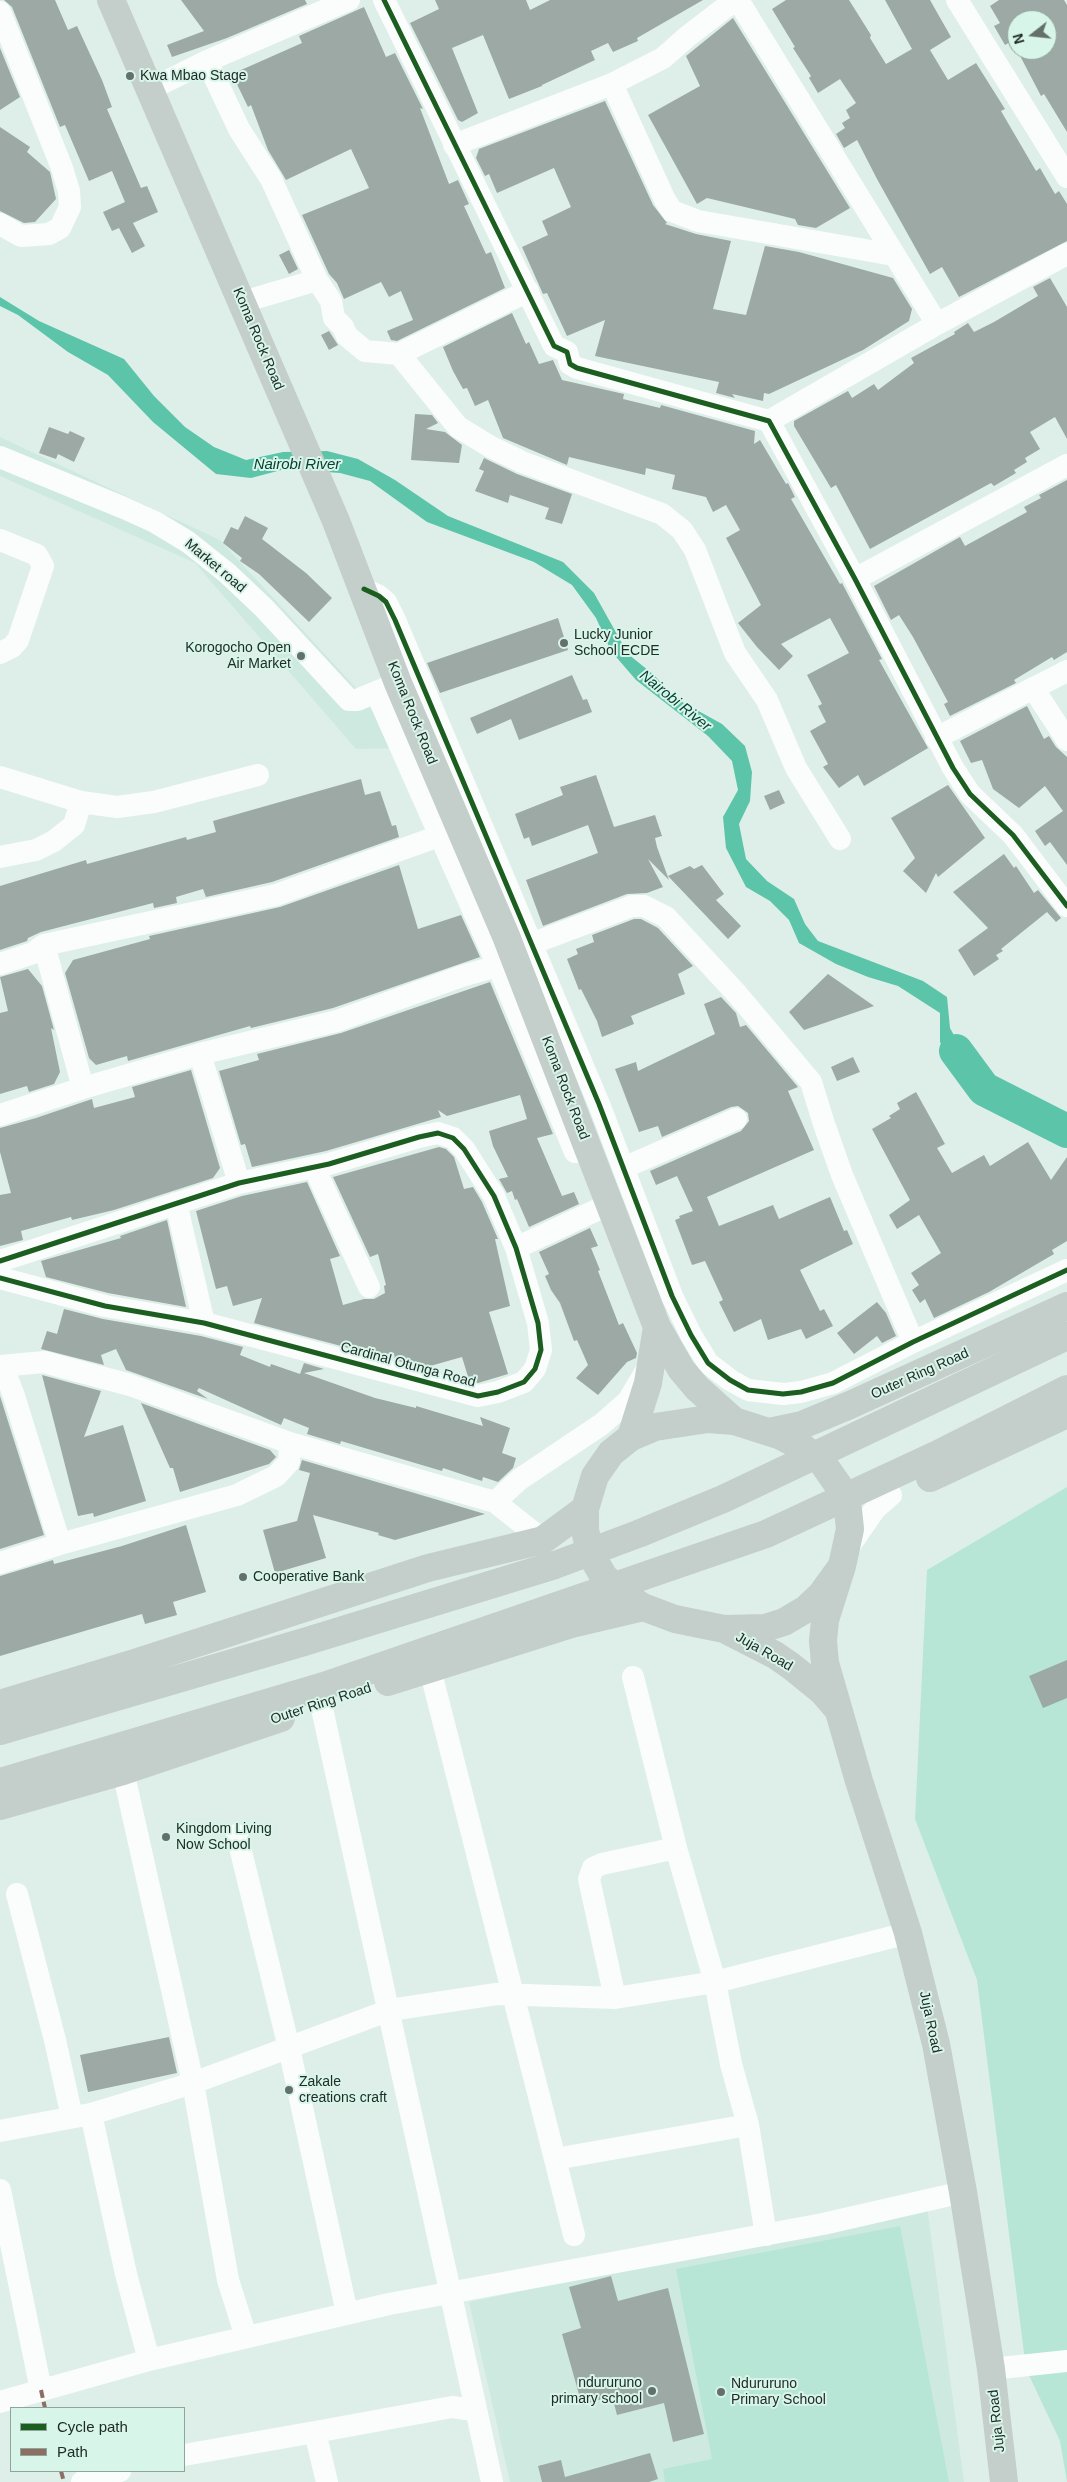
<!DOCTYPE html>
<html>
<head>
<meta charset="utf-8">
<style>
	body { margin:0 }
	#map { position:relative; width:1067px; height:2482px; overflow:hidden; background:#deefe9; font-family:Arial,sans-serif }
	canvas { display:block }
	.legend { position:absolute; left:10px; top:2407px; width:175px; height:65px; box-sizing:border-box; background:#d8f5ea; border:1px solid #8fa59c; margin:0; padding:6px 9px; list-style:none; font-size:15px; color:#212c28 }
	.legend li { display:flex; align-items:center; gap:10px; height:25px }
	.legend b { width:25px; border:1px solid #8fa59c }
	.north { position:absolute; left:1007px; top:10px; width:50px; height:50px; box-sizing:border-box; background:#d8f5ea; border:1px solid #8fa59c; border-radius:50%; rotate:254deg; font-size:14px; font-weight:700; line-height:20px; text-align:center; color:#212c28 }
	.north::after { content:''; display:block; margin:auto; width:18px; height:22px; background:#63706c; clip-path:polygon(50% 0,100% 100%,50% 72%,0 100%) }
</style>
</head>
<body>
<div id="map">
<canvas width="1067" height="2482"></canvas>
<ul class="legend">
<li><b style="height:6px;background:#1b5e20"></b>Cycle path</li>
<li><b style="height:6px;background:#8d6e63"></b>Path</li>
</ul>
<div class="north">N</div>
</div>
<script>
const g = document.querySelector('canvas').getContext('2d');
g.lineJoin = 'round';
function paint(path, color) {
  g.fillStyle = color;
  g.fill(path, 'evenodd');
}
function shape(rows) {
  const path = new Path2D();
  for (const r of rows) {
    path.moveTo(r[0], r[1]);
    for (let i = 2; i < r.length; i += 2) path.lineTo(r[i], r[i + 1]);
  }
  return path;
}
function strokePath(path, color, width, dash) {
  g.strokeStyle = color;
  g.lineWidth = width;
  g.lineCap = dash ? 'butt' : 'round';
  g.setLineDash(dash || []);
  g.stroke(path);
}
function drawText(font, color, halo, rows, align = 'center') {
  g.font = font + ' Arial,sans-serif';
  g.lineWidth = 4;
  g.setLineDash([]);
  g.textBaseline = 'middle';
  g.strokeStyle = halo;
  g.fillStyle = color;
  for (const [text, x, y, turn = 0] of rows) {
    g.save();
    g.translate(x, y);
    g.rotate((+turn || 0) * Math.PI / 180);
    g.textAlign = isNaN(turn) ? turn : align;
    if (halo) g.strokeText(text, 0, 0);
    g.fillText(text, 0, 0);
    g.restore();
  }
}
paint(shape([
	[0,437,220,540,411,748,356,749,195,563,0,476],
	[927,2206,964,2482,510,2482,469,2302]
]), '#ceeae0');
paint(shape([
	[1067,1487,1067,2482,1060,2441,1026,2369,977,1980,915,1819,927,1570],
	[900,2226,949,2482,665,2482,663,2469,712,2459,676,2269]
]), '#b8e6d6');
paint(shape([
	[0,297,39,321,124,359,154,396,185,427,214,447,246,460,283,452,327,451,358,459,395,480,448,516,563,562,594,593,628,654,654,675,675,698,722,724,745,746,752,772,750,801,739,824,746,859,767,881,794,899,805,924,818,941,923,981,947,997,950,1028,962,1050,982,1061,984,1089,957,1071,940,1042,940,1013,898,986,868,977,836,964,799,943,789,920,770,901,746,887,726,848,723,817,738,790,732,761,708,736,636,680,611,651,596,618,572,585,534,562,427,522,370,481,340,473,285,469,251,478,216,474,153,422,108,375,68,352,18,315,0,306]
]), '#5cc4a9');
strokePath(shape([
	[956,1051,984,1089,1067,1131]
]), '#5cc4a9', 34);
paint(shape([
	[4,0,55,0,68,30,77,26,102,80,112,107,107,109,141,188,147,186,158,212,133,223,145,246,132,253,119,228,112,231,103,212,125,202,112,171,89,181,65,125,60,127,12,7],
	[181,0,305,0,307,4,227,38,172,57,167,45,204,31],
	[435,0,526,0,530,10,550,0,703,0,637,38,638,41,613,52,608,43,591,51,595,60,542,85,542,86,509,99,483,35,452,48,478,113,462,122,458,120,410,23,439,9],
	[786,0,849,0,871,35,870,38,886,64,912,49,885,0,930,0,951,37,930,50,948,80,976,63,1005,109,1001,111,1036,171,1040,168,1055,194,1059,191,1067,204,1067,241,959,297,942,267,930,274,877,179,857,140,844,148,836,134,845,128,842,123,850,118,846,110,856,103,840,79,818,93,809,78,811,76,793,48,795,47,772,9],
	[999,0,1064,0,1067,5,1067,132,1044,94,1041,96,1017,50,1047,50,1047,20,1017,20,1017,50,1012,41,1005,45,994,26,1000,23,990,6],
	[364,7,386,57,395,53,423,109,420,108,449,184,458,180,469,204,464,206,486,254,491,252,505,288,397,341,391,340,387,331,413,320,401,291,389,297,381,282,344,299,337,283,329,274,302,215,369,188,351,149,286,180,268,150,251,105,248,107,232,74,302,43,299,36],
	[733,18,850,208,816,228,798,225,795,219,707,198,697,204,648,115,700,86,686,56],
	[0,48,20,97,0,110],
	[605,101,653,205,667,223,665,224,696,234,731,241,713,309,746,315,765,246,799,252,893,278,912,309,909,321,863,350,769,394,764,393,763,401,732,394,735,398,716,393,719,382,595,356,605,320,567,336,547,293,543,294,522,247,548,235,542,221,571,207,554,168,497,193,489,174,485,176,476,158,479,149],
	[0,127,30,147,27,152,50,172,56,199,35,222,24,223,0,211],
	[289,250,298,269,289,274,279,255],
	[1050,278,1067,307,1067,439,1055,417,1030,432,1040,449,1025,458,1027,462,1014,470,1016,473,994,486,991,483,870,549,836,485,831,488,794,426,794,421,848,391,852,398,874,384,878,390,914,363,911,358,955,334,954,332,968,323,974,332,994,322,1038,296,1033,287],
	[512,313,526,344,529,342,539,364,553,360,562,380,624,394,623,399,660,408,661,405,755,431,754,444,760,440,786,484,788,483,795,497,791,499,840,584,842,583,882,659,879,660,928,748,864,786,858,775,839,788,823,767,828,764,810,731,826,722,818,706,822,704,807,675,849,653,830,618,781,644,793,656,779,670,757,647,738,623,761,605,726,538,740,530,726,505,713,512,706,497,672,489,675,475,646,468,645,475,569,457,567,465,503,438,488,400,475,406,467,388,463,389,453,371,443,347],
	[329,331,338,345,329,350,321,335],
	[415,414,432,415,438,423,426,429,445,432,462,445,459,463,411,460],
	[49,427,68,434,70,431,85,438,74,462,58,454,56,459,39,453],
	[484,458,517,474,572,494,562,524,545,519,549,508,510,495,508,503,475,491,484,471,479,469],
	[1067,480,1067,652,1054,660,1052,657,1014,680,1016,683,950,716,944,704,948,702,913,637,899,615,891,620,874,586,960,537,965,546,1027,512,1024,507,1041,498,1039,495],
	[245,516,268,528,262,539,306,573,332,598,309,622,259,574,240,561,242,558,223,543,231,527,238,530],
	[558,618,568,650,440,693,427,663],
	[572,675,583,700,587,699,592,712,519,740,511,719,477,734,470,718],
	[1027,706,1044,739,1049,736,1056,747,1067,757,1067,865,1050,842,1045,846,1035,831,1063,811,1045,786,1019,808,993,789,982,760,971,763,960,741],
	[596,775,614,827,655,815,662,836,655,838,657,847,669,880,648,859,663,887,647,893,627,894,543,926,526,880,598,853,588,825,532,846,529,837,524,839,515,814,563,795,560,787],
	[361,779,365,795,380,791,392,826,396,825,399,837,272,882,206,897,203,889,176,897,177,903,154,908,153,903,41,932,28,938,27,941,0,950,0,886,86,860,87,864,186,837,187,840,216,832,213,821],
	[948,785,985,838,938,877,936,873,926,893,903,871,915,858,891,818],
	[779,790,785,803,770,810,764,796],
	[1004,854,1014,868,1016,866,1034,893,1038,890,1061,918,1056,922,1047,912,1001,949,1003,951,996,955,999,959,974,976,958,950,988,928,953,892],
	[399,865,418,929,461,915,480,957,333,1008,251,1028,250,1026,128,1061,127,1056,96,1065,89,1058,65,973,73,960,150,939,149,936,280,907],
	[702,865,724,894,716,900,741,926,728,939,668,876,690,866,694,869],
	[634,919,641,919,658,928,693,966,678,974,685,994,631,1016,634,1024,602,1037,597,1021,581,989,579,990,567,959,578,954,576,949,594,942,592,935],
	[28,969,42,986,54,1030,51,1028,60,1072,54,1084,29,1092,27,1086,0,1094,0,1013,8,1011,0,977],
	[828,974,874,1006,804,1030,789,1012],
	[490,982,553,1134,537,1138,562,1196,574,1192,579,1204,529,1227,517,1199,515,1200,512,1191,507,1193,499,1179,508,1177,493,1146,489,1131,527,1119,520,1095,447,1116,438,1110,441,1117,326,1151,252,1167,245,1144,241,1145,219,1071,259,1060,257,1054,341,1033],
	[721,997,736,1013,740,1027,746,1025,798,1087,788,1091,814,1150,707,1197,719,1226,773,1205,779,1219,830,1197,844,1231,847,1230,853,1244,800,1270,820,1311,824,1309,833,1326,806,1339,801,1329,768,1340,761,1319,734,1332,719,1302,723,1300,705,1261,692,1265,675,1220,680,1218,679,1216,693,1211,677,1176,656,1185,650,1171,741,1131,749,1121,748,1113,738,1106,731,1107,662,1137,658,1126,639,1132,615,1069,636,1062,638,1071,715,1034,704,1004],
	[853,1057,860,1072,837,1081,831,1067],
	[191,1070,220,1168,213,1178,114,1210,72,1220,71,1217,21,1231,23,1240,0,1246,0,1195,11,1193,0,1152,0,1128,36,1118,92,1099,94,1108,135,1097,132,1087],
	[916,1092,945,1144,937,1148,952,1173,984,1155,990,1166,1028,1142,1051,1180,1067,1157,1067,1241,1052,1250,1054,1254,989,1292,934,1318,925,1299,920,1303,912,1290,919,1285,911,1273,941,1253,919,1215,897,1229,889,1215,910,1200,872,1129,891,1118,889,1116,900,1109,897,1103],
	[439,1147,446,1149,454,1157,464,1189,473,1187,482,1202,498,1239,495,1239,510,1306,489,1312,508,1374,478,1383,469,1380,462,1357,423,1368,395,1360,394,1353,379,1356,254,1323,262,1298,233,1306,227,1286,216,1289,196,1211,242,1196,307,1182,340,1256,330,1259,343,1305,364,1299,374,1299,385,1293,384,1286,386,1285,378,1254,370,1257,333,1177],
	[167,1220,186,1307,108,1293,46,1277,41,1261,121,1238,120,1236],
	[590,1228,598,1246,591,1248,600,1270,598,1271,619,1325,623,1323,637,1353,636,1358,627,1362,598,1395,576,1378,588,1365,577,1340,574,1341,560,1303,551,1290,545,1276,549,1274,539,1252],
	[877,1302,886,1313,896,1336,882,1343,877,1336,854,1354,837,1333],
	[64,1309,103,1319,201,1336,243,1347,240,1355,270,1367,271,1364,300,1374,304,1363,324,1369,304,1373,375,1398,416,1408,416,1406,483,1426,480,1417,510,1428,502,1453,516,1458,513,1468,498,1482,483,1477,482,1481,443,1468,442,1471,341,1441,340,1444,307,1434,309,1428,284,1418,281,1425,199,1388,197,1391,208,1399,126,1370,116,1349,101,1355,104,1365,41,1349,47,1331,57,1334],
	[42,1375,101,1391,84,1437,123,1425,146,1501,94,1517,93,1513,78,1516],
	[0,1396,44,1535,0,1549],
	[141,1403,270,1450,276,1457,269,1464,180,1492,173,1468,170,1468],
	[302,1460,428,1497,485,1514,395,1540,378,1535,379,1533,313,1515,326,1558,275,1573,263,1530,297,1521,310,1473,299,1470],
	[186,1525,206,1592,173,1602,177,1615,145,1624,142,1614,0,1656,0,1576,53,1560,54,1564,122,1546],
	[1067,1660,1067,1698,1043,1708,1029,1676],
	[169,2037,177,2073,88,2092,80,2055],
	[611,2276,618,2301,668,2288,704,2434,673,2442,664,2403,617,2415,612,2396,582,2405,562,2334,581,2328,569,2287],
	[650,2453,658,2479,649,2482,542,2482,538,2466,561,2460,565,2477]
]), '#9ca9a4');
strokePath(shape([
	[384,0,554,346,567,352,570,364,577,368,769,421,855,579,953,768,970,794,1013,835,1067,906],
	[738,0,937,324],
	[957,0,1067,177],
	[0,12,62,168,69,191,70,207,60,228,49,234,21,236,0,224],
	[207,61,239,129,271,179,317,280],
	[612,84,665,200,672,211,698,221,894,255],
	[149,90,207,61,349,0],
	[454,145,612,84,663,58,688,36,735,0],
	[243,302,317,280,331,301,334,318,343,327,347,336,365,351,399,354,458,427,491,447,522,462,662,514,682,530,695,550,735,653,767,700,796,768,840,839],
	[399,354,528,291],
	[769,421,937,324,1067,254],
	[0,457,124,508,155,522,188,542,227,573,264,608,349,700,357,700,391,686],
	[0,540,37,555,43,566,18,640,12,647,0,653],
	[855,579,1067,465],
	[364,589,379,596,386,602,395,620,599,1104,672,1296,691,1335,708,1363,730,1380,748,1390,783,1394,801,1392,833,1383,913,1342,1067,1270],
	[1033,688,1067,740],
	[376,692,498,966,575,1152],
	[936,738,1067,671],
	[0,777,81,802,117,807,154,802,258,775],
	[0,857,36,850,54,841,74,825,81,802],
	[531,944,632,906,644,906,666,917,737,994,811,1082,824,1124,842,1175,913,1342],
	[44,945,83,1088],
	[0,964,33,953,44,945,276,895,439,836],
	[200,1054,239,1183],
	[0,1115,83,1088,200,1054,337,1021,462,976,498,966],
	[314,1167,369,1287],
	[623,1168,736,1119],
	[176,1203,204,1323],
	[516,1248,599,1209],
	[0,1261,239,1183,329,1164,419,1137,438,1133,453,1138,464,1149,494,1196,516,1248,538,1323,541,1350,535,1369,524,1382,498,1392,478,1396,204,1323,105,1306,0,1278],
	[0,1366,44,1362,130,1385,290,1443],
	[0,1371,8,1380,14,1396,60,1544],
	[495,1502,520,1479,602,1424,628,1401,644,1374],
	[848,1548,875,1509,891,1495],
	[0,1563,60,1544,237,1495,276,1476,289,1462,290,1443,495,1502,543,1540],
	[430,1669,555,2159,748,2125],
	[633,1677,676,1848,715,1982,731,2064,748,2125,766,2235],
	[321,1704,492,2482],
	[123,1771,193,2083,228,2280,246,2337],
	[237,1835,289,2048,347,2313],
	[17,1894,55,2040,72,2117],
	[615,1998,589,1879,593,1868,602,1864,676,1848],
	[91,2114,126,2274,149,2360],
	[0,2131,91,2114,193,2083,390,2010,496,1994,615,1998,715,1982,908,1933],
	[555,2159,574,2235],
	[0,2190,41,2390],
	[991,2369,1067,2361],
	[0,2402,149,2360,389,2304,823,2224,963,2192],
	[315,2432,452,2407,474,2410],
	[184,2455,315,2432,327,2482],
	[82,2482,120,2471]
]), '#fafdfc', 22);
strokePath(shape([
	[111,0,336,521,398,683,506,936,657,1327,681,1369,697,1388,734,1421],
	[708,1419,734,1421,781,1436,802,1447,822,1462,838,1485,848,1510,850,1529,842,1566,821,1595,806,1609,784,1622,765,1628,724,1629,675,1619,643,1607,624,1595,604,1577,590,1553,585,1530,585,1509,595,1476,611,1453,631,1437,655,1427,708,1419],
	[769,1432,802,1425,850,1405,1067,1306],
	[631,1437,648,1383,657,1327],
	[930,1478,1067,1414],
	[842,1566,825,1620,823,1641,825,1663,859,1781,908,1933,936,2044,963,2192,991,2369,1004,2482],
	[728,1631,775,1655,791,1666,823,1692,836,1707],
	[388,1682,575,1623,643,1607],
	[0,1704,135,1663,428,1568,543,1540,585,1509],
	[0,1731,304,1642,555,1565,638,1534,723,1499,1067,1336],
	[0,1782,324,1686,766,1534,936,1455,1067,1389],
	[0,1806,123,1771,281,1718]
]), '#c4ceca', 28);
strokePath(shape([
	[41,2390,45,2408],
	[61,2471,64,2482]
]), '#8d6e63', 4, [8, 4]);
strokePath(shape([
	[384,0,554,346,567,352,570,364,577,368,769,421,855,579,953,768,970,794,1013,835,1067,906],
	[364,589,379,596,386,602,395,620,599,1104,672,1296,691,1335,708,1363,730,1380,748,1390,783,1394,801,1392,833,1383,913,1342,1067,1270],
	[0,1261,239,1183,329,1164,419,1137,438,1133,453,1138,464,1149,494,1196,516,1248,538,1323,541,1350,535,1369,524,1382,498,1392,478,1396,204,1323,105,1306,0,1278]
]), '#1b5e20', 5);
for (const [x, y, r, color] of [
	[130,76,5,"#63706c"],
	[564,643,5,"#63706c"],
	[301,656,5,"#63706c"],
	[243,1577,5,"#63706c"],
	[166,1837,5,"#63706c"],
	[289,2090,5,"#63706c"],
	[652,2391,5,"#63706c"],
	[721,2392,5,"#63706c"]
]) {
  const dot = new Path2D();
  dot.arc(x, y, r, 0, 2 * Math.PI);
  g.fillStyle = color;
  g.fill(dot);
  strokePath(dot, '#d8f5ea', 2);
}
drawText('14px', '#212c28', '#d8f5ea', [
	["Kwa Mbao Stage",140,76],
	["Lucky Junior",574,635],
	["School ECDE",574,651],
	["Korogocho Open",291,648,"right"],
	["Air Market",291,664,"right"],
	["Cooperative Bank",253,1577],
	["Kingdom Living",176,1829],
	["Now School",176,1845],
	["Zakale",299,2082],
	["creations craft",299,2098],
	["ndururuno",642,2383,"right"],
	["primary school",642,2399,"right"],
	["Ndururuno",731,2384],
	["Primary School",731,2400]
], 'left');
drawText('14px', '#212c28', '#d8f5ea', [
	["Koma Rock Road",258,339,67],
	["Market road",215,566,40],
	["Koma Rock Road",412,713,68],
	["Koma Rock Road",565,1088,69],
	["Cardinal Otunga Road",408,1365,15],
	["Outer Ring Road",920,1374,-24],
	["Juja Road",764,1652,30],
	["Outer Ring Road",321,1704,-18],
	["Juja Road",930,2022,78],
	["Juja Road",997,2421,-96]
]);
drawText('italic 15px', '#064132', '#d8f5ea', [
	["Nairobi River",297,465],
	["Nairobi River",675,701,39]
]);
</script>
</body>
</html>
